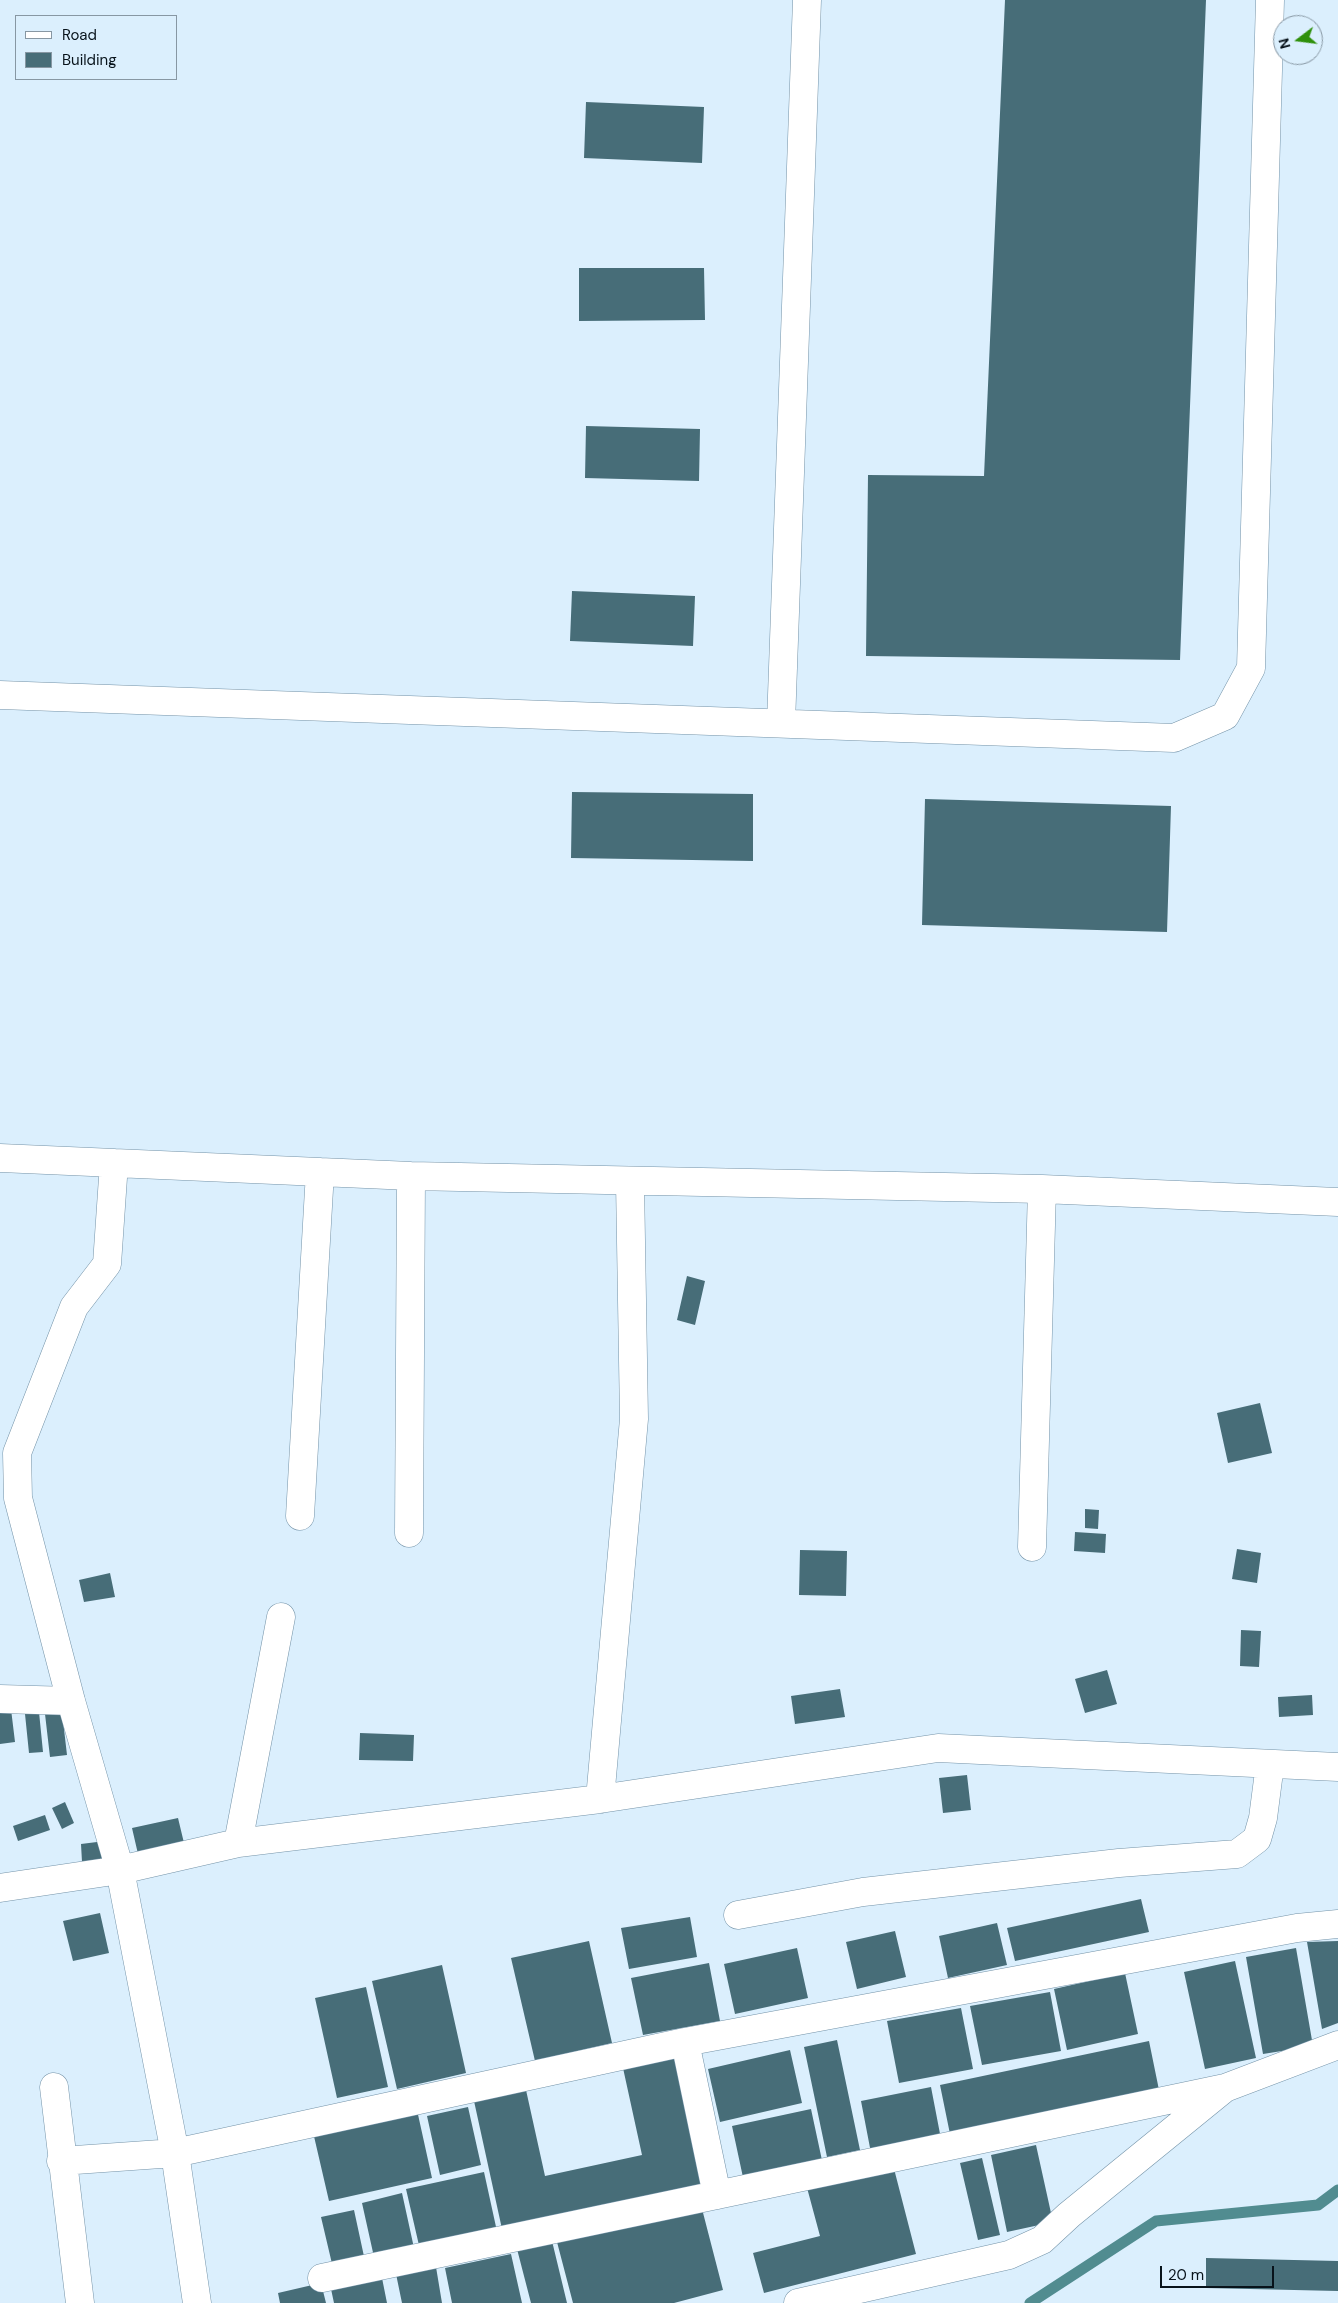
<!DOCTYPE html>
<html>
<head>
<meta charset="utf-8">
<style>
	body { margin:0 }
	#map { position:relative; width:1338px; height:2303px; overflow:hidden; background:#dbeffd; font-family:"DM Sans",sans-serif }
	canvas { display:block }
	.legend { position:absolute; left:15px; top:15px; width:162px; height:65px; box-sizing:border-box; background:#dbeffd; border:1px solid #8797a3; margin:0; padding:6px 9px; list-style:none; font-size:15px; color:#08131b }
	.legend li { display:flex; align-items:center; gap:10px; height:25px }
	.legend b { width:25px; border:1px solid #8797a3 }
	.north { position:absolute; left:1273px; top:15px; width:50px; height:50px; box-sizing:border-box; background:#dbeffd; border:1px solid #8797a3; border-radius:50%; rotate:255deg; font-size:14px; font-weight:700; line-height:20px; text-align:center; color:#08131b }
	.north::after { content:''; display:block; margin:auto; width:18px; height:22px; background:#2f900b; clip-path:polygon(50% 0,100% 100%,50% 72%,0 100%) }
	.scale { position:absolute; left:1160px; top:2266px; width:114px; height:22px; box-sizing:border-box; border:2px solid #08131b; border-top:0; padding-left:6px; font-size:15px; line-height:18px; white-space:nowrap; color:#08131b; -webkit-text-stroke:4px #dbeffd; paint-order:stroke }
</style>
</head>
<body>
<div id="map">
<canvas width="1338" height="2303"></canvas>
<ul class="legend">
<li><b style="height:6px;background:#fff"></b>Road</li>
<li><b style="height:14px;background:#476d78"></b>Building</li>
</ul>
<div class="north">N</div>
<div class="scale">20 m</div>
</div>
<script>
const g = document.querySelector('canvas').getContext('2d');
g.lineJoin = 'round';
function shape(rows) {
  const path = new Path2D();
  for (const r of rows) {
    path.moveTo(r[0], r[1]);
    for (let i = 2; i < r.length; i += 2) path.lineTo(r[i], r[i + 1]);
  }
  return path;
}
function strokePath(path, color, width, dash) {
  g.strokeStyle = color;
  g.lineWidth = width;
  g.lineCap = dash ? 'butt' : 'round';
  g.setLineDash(dash || []);
  g.stroke(path);
}
function paint(path, color) {
  g.fillStyle = color;
  g.fill(path, 'evenodd');
}
strokePath(shape([
	[1030,2303,1156,2221,1318,2205,1338,2190]
]), '#518c90', 11);
paint(shape([
	[1005,0,1206,0,1180,660,866,656,868,475,984,476],
	[586,102,704,107,702,163,584,158],
	[579,268,704,268,705,320,579,321],
	[586,426,700,429,699,481,585,478],
	[572,591,695,596,693,646,570,641],
	[572,792,753,794,753,861,571,858],
	[925,799,1171,806,1167,932,922,925],
	[687,1276,705,1281,695,1325,677,1320],
	[1260,1403,1272,1453,1228,1463,1217,1413],
	[1085,1509,1099,1510,1098,1529,1085,1528],
	[1075,1532,1106,1534,1105,1553,1074,1551],
	[1237,1549,1261,1553,1257,1583,1232,1579],
	[800,1550,847,1551,846,1596,799,1595],
	[110,1573,115,1597,84,1602,79,1580],
	[1241,1630,1261,1631,1259,1667,1240,1666],
	[1107,1670,1117,1704,1085,1713,1075,1679],
	[840,1689,845,1717,795,1724,791,1696],
	[1312,1695,1313,1715,1279,1717,1278,1697],
	[11,1709,15,1742,0,1744,0,1711],
	[39,1712,43,1752,29,1753,25,1714],
	[62,1712,67,1755,50,1757,45,1714],
	[360,1733,414,1735,413,1761,359,1760],
	[967,1775,971,1810,943,1813,939,1778],
	[65,1802,74,1823,62,1829,52,1808],
	[45,1815,50,1830,18,1841,13,1826],
	[178,1818,184,1843,138,1854,132,1828],
	[105,1841,108,1860,82,1862,81,1844],
	[1141,1899,1149,1932,1015,1961,1007,1928],
	[100,1913,109,1953,73,1961,63,1921],
	[690,1917,697,1957,629,1969,621,1928],
	[997,1923,1007,1965,948,1978,939,1936],
	[895,1931,906,1977,857,1989,846,1942],
	[589,1941,612,2043,535,2061,511,1958],
	[1338,1941,1338,2023,1322,2029,1307,1942],
	[797,1948,808,1998,735,2014,724,1964],
	[1296,1948,1313,2046,1263,2054,1246,1957],
	[1235,1961,1256,2058,1205,2069,1184,1972],
	[709,1963,720,2021,643,2035,631,1978],
	[442,1965,466,2073,397,2089,372,1981],
	[1125,1973,1138,2034,1067,2050,1054,1989],
	[366,1987,388,2087,337,2098,315,1998],
	[1050,1992,1061,2051,982,2065,970,2006],
	[961,2008,973,2069,899,2083,887,2021],
	[837,2040,860,2150,827,2157,804,2047],
	[1149,2041,1159,2090,950,2134,940,2085],
	[790,2050,802,2103,720,2122,708,2069],
	[678,2056,706,2185,502,2229,474,2101,526,2090,545,2176,642,2155,623,2068],
	[931,2087,941,2139,871,2153,861,2101],
	[468,2107,481,2165,440,2175,427,2116],
	[811,2109,823,2165,744,2182,732,2126],
	[417,2110,432,2178,329,2201,313,2132],
	[1036,2145,1053,2222,1007,2232,991,2155],
	[982,2158,1000,2235,978,2240,960,2163],
	[892,2161,916,2254,764,2293,753,2253,820,2236,806,2184],
	[484,2172,498,2236,421,2254,406,2189],
	[402,2193,414,2248,374,2257,362,2203],
	[701,2205,723,2290,674,2303,573,2303,557,2242],
	[354,2210,365,2261,333,2268,321,2217],
	[552,2241,567,2303,531,2303,517,2249],
	[511,2254,522,2303,452,2303,445,2268],
	[1206,2258,1338,2261,1338,2291,1206,2288],
	[436,2267,442,2303,402,2303,396,2274],
	[382,2278,387,2303,334,2303,331,2289],
	[321,2283,326,2303,280,2303,278,2293]
]), '#476d78');
const minor = shape([
	[0,695,1174,738,1225,716,1251,668,1270,0],
	[781,723,807,0],
	[0,1158,411,1176,1042,1189],
	[114,1163,107,1264,74,1307,17,1453,18,1498,71,1701,120,1870,175,2153,197,2303],
	[300,1516,320,1172],
	[409,1533,411,1176],
	[1032,1547,1042,1189,1338,1202],
	[0,1699,71,1701],
	[600,1799,634,1419,630,1182],
	[238,1843,281,1617],
	[0,1888,120,1870,238,1843,600,1799,938,1748,1338,1767],
	[738,1915,863,1892,1119,1863,1237,1854,1257,1839,1263,1818,1270,1764],
	[685,2042,717,2195],
	[54,2087,80,2303],
	[61,2161,175,2153,685,2042,1297,1928,1338,1924],
	[322,2278,1225,2088],
	[798,2303,1009,2255,1042,2240,1069,2215,1225,2088,1338,2045]
]);
strokePath(minor, '#7493a8', 29);
strokePath(minor, '#fff', 28);
</script>
</body>
</html>
